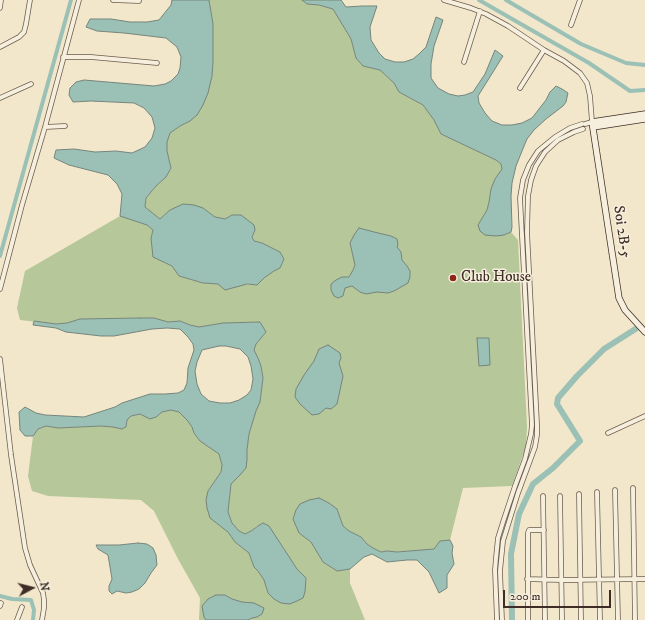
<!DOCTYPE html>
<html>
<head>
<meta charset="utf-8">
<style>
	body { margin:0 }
	#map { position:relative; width:645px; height:620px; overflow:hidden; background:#f2e7ca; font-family:"IM FELL DW Pica",serif }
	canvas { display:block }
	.north { position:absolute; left:12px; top:568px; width:40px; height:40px; -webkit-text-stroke:3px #f7efdd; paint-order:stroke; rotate:83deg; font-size:11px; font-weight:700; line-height:16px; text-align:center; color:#3e2d26 }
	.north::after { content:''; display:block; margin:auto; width:14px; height:18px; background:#3e2d26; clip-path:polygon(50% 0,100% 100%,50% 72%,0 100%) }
	.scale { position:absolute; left:503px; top:590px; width:108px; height:18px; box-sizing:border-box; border:2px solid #3e2d26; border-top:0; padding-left:5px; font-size:12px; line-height:14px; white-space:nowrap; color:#3e2d26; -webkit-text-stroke:3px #f7efdd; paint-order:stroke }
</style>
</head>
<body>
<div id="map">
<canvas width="645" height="620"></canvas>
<div class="north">N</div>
<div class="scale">200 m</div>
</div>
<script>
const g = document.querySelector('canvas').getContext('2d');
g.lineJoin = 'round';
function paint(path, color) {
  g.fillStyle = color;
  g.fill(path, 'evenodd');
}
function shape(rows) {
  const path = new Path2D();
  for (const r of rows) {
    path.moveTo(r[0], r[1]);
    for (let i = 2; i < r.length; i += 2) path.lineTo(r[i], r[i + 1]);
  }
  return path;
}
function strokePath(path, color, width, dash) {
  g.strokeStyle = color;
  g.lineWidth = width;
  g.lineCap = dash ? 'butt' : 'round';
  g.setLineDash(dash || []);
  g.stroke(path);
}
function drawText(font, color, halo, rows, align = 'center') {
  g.font = font + ' "IM FELL DW Pica",serif';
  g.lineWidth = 3;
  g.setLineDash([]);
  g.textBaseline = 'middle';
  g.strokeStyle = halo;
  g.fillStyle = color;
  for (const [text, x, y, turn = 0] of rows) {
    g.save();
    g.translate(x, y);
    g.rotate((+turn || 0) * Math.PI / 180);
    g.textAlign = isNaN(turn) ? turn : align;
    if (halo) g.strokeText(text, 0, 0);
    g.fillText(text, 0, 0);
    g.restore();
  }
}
paint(shape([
	[209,0,302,0,307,4,319,5,333,9,351,39,356,58,363,66,380,70,394,83,399,92,423,105,434,120,441,134,496,160,501,164,502,169,495,179,491,189,489,202,487,210,478,225,504,235,511,232,518,240,527,427,526,446,512,486,463,488,450,540,440,542,435,549,396,552,387,551,381,552,373,548,367,544,361,537,349,531,343,526,337,509,299,533,311,542,323,562,337,571,350,569,350,583,365,620,199,620,200,598,178,559,154,511,141,500,48,496,32,491,28,476,33,436,38,429,46,426,58,428,101,426,113,427,122,429,126,427,127,420,131,416,140,414,150,418,156,417,162,412,171,410,179,412,187,420,192,427,194,433,200,441,219,453,222,465,221,472,208,491,221,526,228,532,235,542,249,553,254,567,258,571,264,580,268,593,306,585,306,578,297,569,269,527,257,526,251,531,245,534,239,531,232,523,228,512,231,484,240,475,247,460,247,450,249,434,256,411,260,402,263,378,261,366,258,358,254,350,256,344,266,332,260,322,223,323,199,327,190,325,180,321,168,322,154,318,140,318,80,319,67,323,56,324,20,320,17,308,25,271,120,216,147,225,153,230,151,238,165,263,172,266,179,276,203,283,218,284,257,285,264,278,274,271,280,268,284,259,280,252,262,243,254,241,252,236,255,230,232,215,225,219,215,217,203,208,170,210,160,219,145,207,146,198,156,186,166,177,171,168,167,151,167,142,170,133,180,126,190,121,212,76,213,62,213,24]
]), '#b6c79a');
const water = shape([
	[172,0,209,0,213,24,213,62,212,76,208,93,203,105,197,115,190,121,180,126,170,133,167,142,167,151,171,168,166,177,156,186,146,198,145,207,160,219,170,210,183,204,194,205,203,208,215,217,225,219,232,215,241,215,254,225,255,230,252,237,254,241,262,243,280,252,284,259,280,268,274,271,264,278,257,285,247,284,225,290,218,284,203,283,179,276,172,266,153,257,151,238,153,230,147,225,120,216,122,194,117,184,108,175,69,165,54,158,56,150,74,149,95,152,116,151,132,153,145,147,152,138,155,128,152,117,144,108,134,103,91,101,73,102,69,95,70,88,76,82,84,80,154,86,165,84,171,81,178,74,180,68,181,57,177,47,166,38,124,33,97,31,86,27,90,19,111,19,130,22,147,22,159,20,171,5,172,0],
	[302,0,341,0,346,7,362,6,377,6,370,27,371,40,379,53,385,59,395,62,404,62,413,59,419,54,426,47,436,17,443,20,434,46,431,64,431,78,438,88,449,94,458,96,465,95,473,92,485,74,495,50,503,56,478,96,479,103,485,113,492,121,502,125,512,125,522,123,532,118,546,100,550,92,556,86,562,89,568,93,566,102,563,106,546,119,534,130,527,139,522,151,516,166,512,183,511,196,512,227,511,232,504,235,496,236,485,235,480,231,478,225,487,210,489,202,491,189,495,179,502,169,501,164,496,160,441,134,434,120,423,105,399,92,394,83,380,70,363,66,356,58,351,39,333,9,319,5,307,4,302,0],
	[359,228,378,233,391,236,397,239,398,244,397,247,401,252,402,260,407,266,410,271,410,277,408,283,394,291,388,293,377,292,366,294,360,292,352,286,345,288,343,296,338,298,334,296,331,290,331,284,336,280,342,277,349,277,353,270,355,265,350,243,354,235,359,228],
	[140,318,154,318,168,322,180,321,190,325,199,327,223,323,260,322,266,332,256,344,254,350,258,358,261,366,263,378,260,402,256,411,249,434,247,450,247,460,246,468,240,475,231,484,228,512,232,523,239,531,245,534,251,531,258,526,263,523,269,526,297,569,306,578,305,592,303,598,297,601,290,604,281,603,274,599,268,593,264,580,258,571,254,567,249,553,235,542,228,532,210,518,207,508,206,500,208,491,221,472,222,465,219,454,200,441,194,433,192,427,187,420,179,412,171,410,162,412,156,417,150,419,140,414,131,416,127,420,126,427,122,429,113,427,101,426,58,428,46,426,38,429,33,436,25,436,20,430,19,412,25,407,36,413,45,415,84,417,115,407,122,403,150,394,165,394,178,393,184,390,187,383,188,368,194,350,193,344,188,337,180,329,167,328,152,329,114,336,101,336,66,332,56,328,33,325,34,321,56,324,67,323,80,319,140,318],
	[219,346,226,346,240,349,248,357,251,366,253,379,251,390,247,395,239,400,230,403,220,403,209,401,201,394,197,384,195,371,197,362,202,350,219,346],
	[477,338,489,338,490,365,479,366,477,338],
	[328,345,340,353,341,358,339,363,343,376,337,404,331,409,326,408,319,414,312,415,300,404,295,397,296,389,304,375,314,361,319,349,328,345],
	[319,498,329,503,337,509,343,526,349,531,361,537,367,544,373,548,381,552,387,551,397,552,434,549,440,541,450,540,453,546,452,553,454,564,447,575,447,588,439,593,429,572,417,560,407,560,387,562,372,554,364,557,350,569,337,571,323,562,311,542,299,533,293,519,296,510,300,504,309,500,319,498],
	[138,543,147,544,153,548,156,555,157,565,151,573,145,583,139,589,132,592,126,593,117,591,112,594,109,591,109,586,112,579,108,555,98,549,96,545,119,545,138,543],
	[216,595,225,595,232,599,242,602,254,603,264,608,262,614,257,617,252,618,248,620,206,620,204,617,202,606,208,599,216,595]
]);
paint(water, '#9bc0b5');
strokePath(water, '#76857c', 1);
strokePath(shape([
	[479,0,589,63,630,91,645,90],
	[506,0,581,44,626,63,645,65],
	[0,256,71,0],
	[0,596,12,599,31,600,34,610,33,620]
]), '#9bc0b5', 4);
strokePath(shape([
	[512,620,511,554,519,514,533,484,553,468,580,441,557,404,558,398,577,376,604,349,637,328]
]), '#9bc0b5', 6);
const street = shape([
	[113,0,139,1],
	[444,0,471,8,486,14,508,26,544,50,564,61,580,73,587,83,590,96,592,122,585,124],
	[0,8,1,0],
	[571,25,580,0],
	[0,47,19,37,24,32,26,24,30,0],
	[63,57,91,57,157,63],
	[464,62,480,11],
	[520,88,544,50],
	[0,98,31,84],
	[45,127,65,126],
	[0,289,22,205,45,127,79,0],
	[0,359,11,455,25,548,30,565,43,593,44,600,44,608,42,620],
	[608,433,645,416],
	[633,488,635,620],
	[615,490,618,620],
	[597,492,600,620],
	[579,494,581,620],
	[543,496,545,620],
	[560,496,562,620],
	[527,579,561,580,645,579],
	[0,606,1,603],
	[17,620,22,607],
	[497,620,495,570,496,558,498,538,503,522,515,486,525,459,531,434,532,425,520,198,523,180,529,165,538,151,555,137,570,128,582,124],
	[502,620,500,571,503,541,518,493,535,447,537,435,537,424,527,232,528,196,531,180,536,166,545,152,558,140,574,132,583,129],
	[528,620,528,533,529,530,544,530]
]);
const secondary = shape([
	[645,114,592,122,619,298,625,310,645,332],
	[593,127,645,119]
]);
strokePath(street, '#6b5c4f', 5.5);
strokePath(secondary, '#3e2d26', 7);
strokePath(street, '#f7efdd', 4);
strokePath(secondary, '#f7efdd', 5.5);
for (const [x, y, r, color] of [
	[453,278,4,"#8f2418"]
]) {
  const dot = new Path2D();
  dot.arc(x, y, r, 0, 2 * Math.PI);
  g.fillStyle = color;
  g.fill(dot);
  strokePath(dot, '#f7efdd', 1.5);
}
drawText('15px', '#3e2d26', '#f7efdd', [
	["Soi 2B-5",621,232,82]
]);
drawText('15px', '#3e2d26', '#f7efdd', [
	["Club House",461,278]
], 'left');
</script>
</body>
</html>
